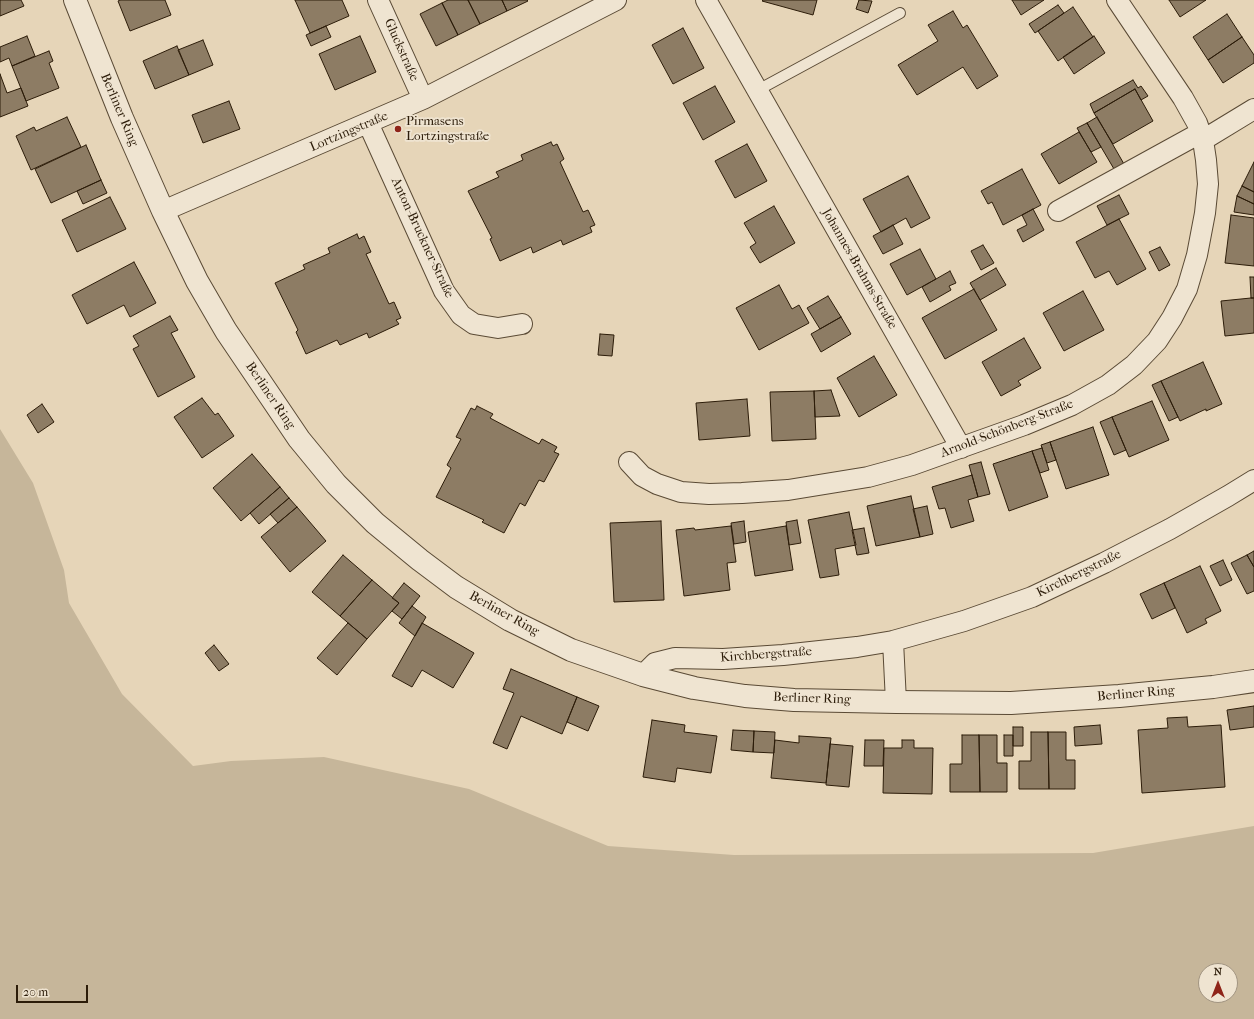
<!DOCTYPE html>
<html>
<head>
<meta charset="utf-8">
<style>
	body { margin:0 }
	#map { position:relative; width:1254px; height:1019px; overflow:hidden; background:#e6d5b8; font-family:"IM FELL French Canon",serif }
	canvas { display:block }
	.north { position:absolute; left:1198px; top:963px; width:40px; height:40px; box-sizing:border-box; background:#efe4d1; border:1px solid #a19481; border-radius:50%; rotate:0deg; font-size:11px; font-weight:700; line-height:16px; text-align:center; color:#2c1c09 }
	.north::after { content:''; display:block; margin:auto; width:14px; height:18px; background:#8f2418; clip-path:polygon(50% 0,100% 100%,50% 72%,0 100%) }
	.scale { position:absolute; left:16px; top:985px; width:72px; height:18px; box-sizing:border-box; border:2px solid #2c1c09; border-top:0; padding-left:5px; font-size:12px; line-height:14px; white-space:nowrap; color:#2c1c09; -webkit-text-stroke:3px #efe4d1; paint-order:stroke }
</style>
</head>
<body>
<div id="map">
<canvas width="1254" height="1019"></canvas>
<div class="north">N</div>
<div class="scale">20 m</div>
</div>
<script>
const g = document.querySelector('canvas').getContext('2d');
g.lineJoin = 'round';
function paint(path, color) {
  g.fillStyle = color;
  g.fill(path, 'evenodd');
}
function shape(rows) {
  const path = new Path2D();
  for (const r of rows) {
    path.moveTo(r[0], r[1]);
    for (let i = 2; i < r.length; i += 2) path.lineTo(r[i], r[i + 1]);
  }
  return path;
}
function strokePath(path, color, width, dash) {
  g.strokeStyle = color;
  g.lineWidth = width;
  g.lineCap = dash ? 'butt' : 'round';
  g.setLineDash(dash || []);
  g.stroke(path);
}
function drawText(font, color, halo, rows, align = 'center') {
  g.font = font + ' "IM FELL French Canon",serif';
  g.lineWidth = 3.5;
  g.setLineDash([]);
  g.textBaseline = 'middle';
  g.strokeStyle = halo;
  g.fillStyle = color;
  for (const [text, x, y, turn = 0] of rows) {
    g.save();
    g.translate(x, y);
    g.rotate((+turn || 0) * Math.PI / 180);
    g.textAlign = isNaN(turn) ? turn : align;
    if (halo) g.strokeText(text, 0, 0);
    g.fillText(text, 0, 0);
    g.restore();
  }
}
paint(shape([
	[0,429,33,483,64,570,69,603,122,694,193,766,231,761,324,757,469,789,608,846,734,855,1093,853,1254,826,1254,1019,0,1019],
	[1206,971,1230,971,1230,995,1206,995]
]), '#c6b69a');
const building = shape([
	[0,0,21,0,24,6,0,16,0,0],
	[120,0,165,0,171,15,130,31,118,1,120,0],
	[295,0,342,0,349,16,310,33,295,0],
	[448,0,468,0,480,24,458,35,442,3,448,0],
	[468,0,502,0,507,11,480,24,468,0],
	[502,0,527,0,528,1,507,11,502,0],
	[763,0,817,0,813,15,762,1,763,0],
	[859,0,872,1,868,13,856,9,859,0],
	[1012,0,1044,0,1021,15,1012,0],
	[1169,0,1206,0,1180,17,1169,0],
	[442,3,458,35,436,46,420,14,442,3],
	[1058,5,1064,13,1035,33,1029,24,1058,5],
	[1073,7,1093,37,1058,61,1038,31,1073,7],
	[953,11,963,28,967,25,998,76,977,89,963,67,917,95,898,65,938,41,928,25,953,11],
	[1227,14,1242,37,1208,60,1193,37,1227,14],
	[326,26,331,37,311,46,306,35,326,26],
	[683,28,704,68,673,84,652,45,683,28],
	[27,36,35,56,12,66,9,58,0,62,0,47,27,36],
	[360,36,376,72,335,90,319,54,360,36],
	[1094,36,1105,53,1074,74,1063,57,1094,36],
	[1242,37,1254,55,1254,63,1223,83,1208,60,1242,37],
	[203,40,213,65,189,75,178,50,203,40],
	[177,46,189,75,155,89,143,61,177,46],
	[49,51,53,61,49,63,59,88,26,101,12,66,49,51],
	[0,74,7,93,21,88,28,106,0,117,0,74],
	[1133,80,1138,88,1141,86,1148,96,1141,100,1135,89,1094,113,1090,104,1133,80],
	[715,86,735,122,703,140,683,103,715,86],
	[1135,89,1153,121,1113,144,1094,113,1135,89],
	[229,101,240,129,203,143,192,115,229,101],
	[67,117,81,147,31,170,16,136,34,127,36,131,67,117],
	[1097,117,1124,164,1114,169,1087,123,1097,117],
	[1087,123,1101,147,1091,152,1077,128,1087,123],
	[1079,132,1097,162,1059,184,1041,154,1079,132],
	[551,142,553,146,557,144,564,159,560,162,583,212,588,210,595,225,590,227,592,232,563,245,561,240,533,253,531,247,500,261,490,239,492,238,468,191,499,177,496,172,523,160,521,155,551,142],
	[747,144,767,181,735,198,715,161,747,144],
	[86,145,101,180,51,203,35,169,86,145],
	[1254,162,1254,192,1242,186,1254,162],
	[1022,169,1041,205,1003,225,992,202,988,204,981,191,1022,169],
	[908,176,930,218,911,228,906,218,881,232,863,199,908,176],
	[101,180,107,193,83,204,77,191,101,180],
	[1242,186,1254,192,1254,204,1237,196,1242,186],
	[1119,195,1129,214,1107,225,1097,206,1119,195],
	[1237,196,1254,204,1254,215,1234,212,1237,196],
	[110,197,126,229,77,252,62,220,110,197],
	[774,206,795,243,760,263,750,247,756,243,744,223,774,206],
	[1033,209,1044,230,1023,242,1017,230,1027,225,1022,215,1033,209],
	[1231,215,1254,218,1254,266,1225,263,1231,215],
	[1119,219,1146,269,1117,285,1109,271,1095,278,1076,242,1119,219],
	[893,225,903,244,883,254,873,236,893,225],
	[357,234,359,239,364,236,371,252,366,254,389,304,394,302,401,318,396,320,399,324,369,338,367,333,340,345,337,340,306,354,296,332,298,330,275,283,305,269,303,265,330,253,328,248,357,234],
	[983,245,994,263,981,270,971,251,983,245],
	[1160,247,1170,265,1159,271,1149,252,1160,247],
	[920,249,936,279,907,295,890,264,920,249],
	[134,262,156,303,130,317,124,305,87,324,72,295,134,262],
	[996,268,1006,285,980,300,970,283,996,268],
	[950,271,956,283,949,286,951,290,930,302,922,287,950,271],
	[1250,277,1254,277,1254,298,1251,298,1250,277],
	[779,285,792,309,799,305,809,323,759,350,736,308,779,285],
	[974,289,997,330,945,359,922,318,974,289],
	[1083,291,1104,330,1064,351,1043,313,1083,291],
	[828,296,841,317,820,329,807,308,828,296],
	[1251,298,1254,298,1254,333,1225,336,1221,301,1251,298],
	[170,316,178,330,171,333,195,377,158,397,133,349,139,346,133,336,170,316],
	[841,317,851,334,821,352,811,334,841,317],
	[600,334,614,335,612,356,598,355,600,334],
	[1024,338,1041,368,1018,381,1021,385,1001,396,982,362,1024,338],
	[874,356,897,395,859,417,837,378,874,356],
	[1203,362,1222,404,1206,411,1206,409,1180,421,1161,381,1203,362],
	[1161,381,1178,417,1169,421,1152,385,1161,381],
	[831,390,840,416,815,417,814,391,831,390],
	[814,391,816,439,772,441,770,392,814,391],
	[202,398,215,415,218,413,234,436,202,458,174,417,202,398],
	[747,399,750,436,699,440,696,403,747,399],
	[1152,401,1169,440,1129,457,1112,417,1152,401],
	[42,404,54,422,38,433,27,415,42,404],
	[477,406,493,414,490,418,539,444,542,439,557,447,554,452,559,454,544,482,539,480,525,506,520,503,504,533,482,522,484,520,436,497,451,468,447,465,461,439,456,437,471,408,475,410,477,406],
	[1112,417,1126,450,1114,455,1100,422,1112,417],
	[1093,427,1109,475,1066,489,1050,442,1093,427],
	[1050,442,1056,460,1047,463,1041,445,1050,442],
	[1042,448,1049,470,1040,473,1032,451,1042,448],
	[1032,451,1048,497,1009,511,993,464,1032,451],
	[252,454,280,487,241,521,213,488,252,454],
	[981,462,990,494,978,497,969,465,981,462],
	[972,475,978,497,968,500,974,521,951,528,945,508,939,509,932,487,972,475],
	[280,487,289,498,259,524,250,513,280,487],
	[911,496,920,537,876,546,867,506,911,496],
	[289,498,297,507,278,523,270,514,289,498],
	[927,506,933,534,920,537,913,509,927,506],
	[297,507,326,541,290,572,261,537,297,507],
	[849,512,856,545,835,549,839,575,820,578,808,520,849,512],
	[797,520,801,543,789,545,786,522,797,520],
	[661,521,664,600,614,602,610,523,661,521],
	[744,521,746,542,734,544,731,523,744,521],
	[731,526,736,562,727,563,730,590,684,596,676,530,694,528,695,530,731,526],
	[786,526,793,570,755,576,748,532,786,526],
	[864,528,869,553,857,555,852,530,864,528],
	[1254,551,1254,567,1247,555,1254,551],
	[343,555,372,580,340,616,312,592,343,555],
	[1247,555,1254,567,1254,591,1247,594,1231,563,1247,555],
	[1223,560,1232,580,1220,586,1210,566,1223,560],
	[1200,566,1221,611,1205,619,1207,623,1187,633,1164,583,1200,566],
	[372,580,399,603,367,639,340,616,372,580],
	[404,583,420,596,402,619,392,611,399,603,392,598,404,583],
	[1164,583,1175,608,1152,619,1140,594,1164,583],
	[412,606,426,617,415,636,399,623,412,606],
	[348,623,367,639,337,675,317,658,348,623],
	[422,623,474,653,453,688,422,670,412,687,392,676,422,623],
	[214,645,229,664,219,671,205,653,214,645],
	[511,669,577,697,562,734,521,716,507,749,493,743,514,693,503,689,511,669],
	[577,697,599,706,588,731,567,722,577,697],
	[1254,706,1254,727,1230,730,1227,710,1254,706],
	[1187,717,1188,727,1221,725,1225,787,1142,793,1138,730,1168,728,1167,718,1187,717],
	[652,720,685,725,684,732,717,736,711,773,677,768,675,782,643,777,652,720],
	[1100,725,1102,744,1075,746,1074,727,1100,725],
	[1013,727,1023,727,1023,746,1013,746,1013,727],
	[733,730,754,731,753,752,731,750,733,730],
	[754,731,775,732,774,753,753,752,754,731],
	[1031,732,1048,732,1049,789,1019,789,1019,761,1031,761,1031,732],
	[1048,732,1066,732,1066,760,1075,760,1075,789,1049,789,1048,732],
	[962,735,979,735,980,792,950,792,950,764,962,764,962,735],
	[979,735,997,735,997,763,1007,763,1007,792,980,792,979,735],
	[1004,735,1013,735,1013,756,1004,756,1004,735],
	[799,736,831,738,826,783,771,778,775,740,799,743,799,736],
	[865,740,884,740,883,766,864,766,865,740],
	[902,740,914,740,914,748,933,748,932,794,883,793,884,748,902,748,902,740],
	[830,744,853,746,849,787,826,785,830,744]
]);
paint(building, '#8d7c64');
strokePath(building, '#2c1c09', 1);
const service = shape([
	[758,90,900,13]
]);
const minor = shape([
	[378,0,423,99],
	[706,0,961,448],
	[368,123,444,291,461,315,474,324,498,328,522,324],
	[1203,140,1254,109],
	[163,211,423,99,616,0],
	[1058,211,1200,133],
	[629,462,642,476,657,484,681,492,709,494,742,493,788,490,868,477,912,465,1024,425,1072,405,1108,385,1134,365,1157,341,1172,318,1187,289,1197,255,1205,213,1208,184,1206,160,1203,140,1197,123,1183,98,1117,0],
	[893,641,896,702],
	[643,675,655,663,675,658,723,659,783,655,857,647,893,641,964,621,1032,597,1104,563,1170,529,1228,496,1254,480]
]);
const tertiary = shape([
	[75,0,122,118,163,211,197,281,226,331,299,439,336,484,375,523,420,560,456,587,510,620,571,650,643,675,694,688,745,696,794,700,896,702,1011,703,1119,696,1213,687,1254,681]
]);
strokePath(service, '#5a4a35', 12);
strokePath(minor, '#5a4a35', 22);
strokePath(tertiary, '#5a4a35', 24);
strokePath(service, '#efe4d1', 10);
strokePath(minor, '#efe4d1', 20);
strokePath(tertiary, '#efe4d1', 22);
for (const [x, y, r, color] of [
	[398,129,4,"#8f2418"]
]) {
  const dot = new Path2D();
  dot.arc(x, y, r, 0, 2 * Math.PI);
  g.fillStyle = color;
  g.fill(dot);
  strokePath(dot, '#efe4d1', 1.5);
}
drawText('13px', '#2c1c09', '#efe4d1', [
	["Gluckstraße",401,50,66],
	["Berliner Ring",119,110,67],
	["Lortzingstraße",349,132,-23],
	["Anton-Bruckner-Straße",422,238,65],
	["Johannes-Brahms-Straße",859,269,60],
	["Berliner Ring",270,396,56],
	["Arnold-Schönberg-Straße",1007,429,-21],
	["Kirchbergstraße",1079,574,-26],
	["Berliner Ring",504,614,29],
	["Kirchbergstraße",766,655,-4],
	["Berliner Ring",1136,694,-5],
	["Berliner Ring",812,699,2]
]);
drawText('13px', '#2c1c09', '#efe4d1', [
	["Pirmasens",406,122],
	["Lortzingstraße",406,137]
], 'left');
</script>
</body>
</html>
